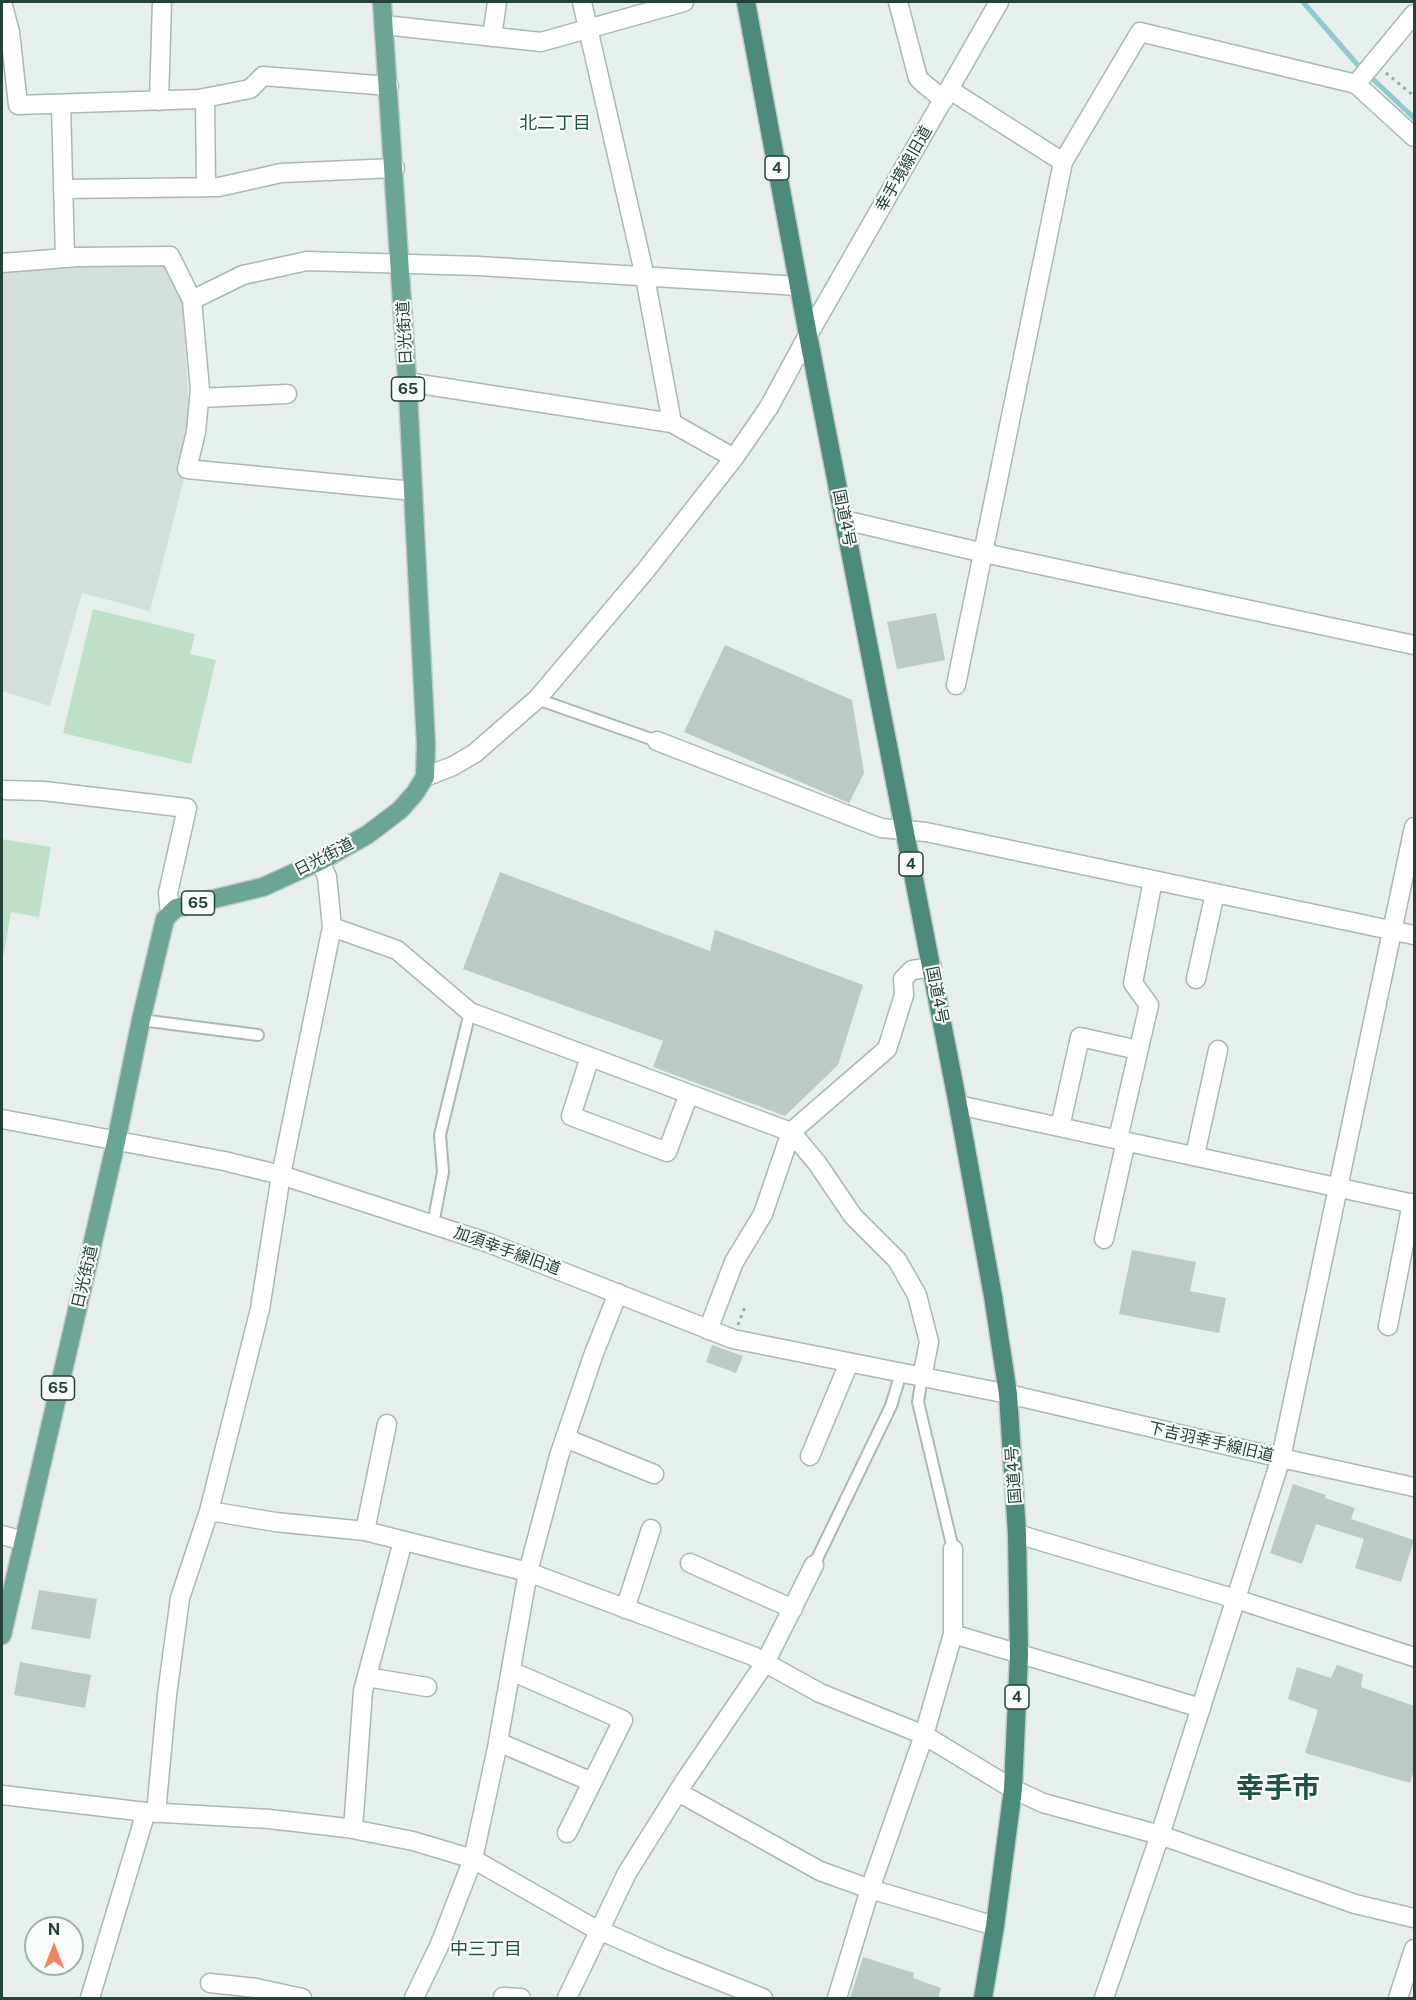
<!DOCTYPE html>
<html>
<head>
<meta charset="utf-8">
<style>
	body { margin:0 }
	#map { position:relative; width:1416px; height:2000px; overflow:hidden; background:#e6efeb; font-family:"Public Sans",sans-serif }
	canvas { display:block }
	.frame { position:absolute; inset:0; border:3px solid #24423a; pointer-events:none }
	.north { position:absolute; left:24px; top:1916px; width:60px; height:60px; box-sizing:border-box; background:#f7fbf9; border:2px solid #a3b1ad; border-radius:50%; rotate:0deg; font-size:16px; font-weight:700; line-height:24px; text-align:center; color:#24423a }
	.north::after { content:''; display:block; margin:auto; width:21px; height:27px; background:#f4845f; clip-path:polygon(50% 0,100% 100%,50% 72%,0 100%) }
</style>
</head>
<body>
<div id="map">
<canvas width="1416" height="2000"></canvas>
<div class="frame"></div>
<div class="north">N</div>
</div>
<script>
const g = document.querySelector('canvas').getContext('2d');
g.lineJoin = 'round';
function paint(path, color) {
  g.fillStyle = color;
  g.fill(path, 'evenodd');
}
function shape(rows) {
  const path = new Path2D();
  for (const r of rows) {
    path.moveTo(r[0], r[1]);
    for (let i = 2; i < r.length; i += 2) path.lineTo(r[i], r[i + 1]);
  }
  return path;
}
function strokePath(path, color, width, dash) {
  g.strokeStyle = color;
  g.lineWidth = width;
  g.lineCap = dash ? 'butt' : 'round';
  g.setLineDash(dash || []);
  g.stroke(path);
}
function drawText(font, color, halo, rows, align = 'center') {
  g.font = font + ' "Public Sans","Noto Sans JP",sans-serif';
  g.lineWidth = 4.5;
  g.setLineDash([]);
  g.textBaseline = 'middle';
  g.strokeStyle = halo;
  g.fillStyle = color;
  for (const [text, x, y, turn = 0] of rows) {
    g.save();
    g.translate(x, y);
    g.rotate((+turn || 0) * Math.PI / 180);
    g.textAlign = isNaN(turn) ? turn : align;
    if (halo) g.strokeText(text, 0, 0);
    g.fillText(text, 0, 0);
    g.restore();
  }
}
paint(shape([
	[108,264,165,266,182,300,190,422,177,465,184,479,150,611,82,593,50,706,2,691,2,272]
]), '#d4dfda');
paint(shape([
	[93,609,195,634,190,654,216,660,191,764,63,733],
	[2,839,51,847,39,917,11,912,4,954,2,953]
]), '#bfe0c8');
strokePath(shape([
	[1303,2,1356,63,1414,118]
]), '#8ec9d4', 5);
paint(shape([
	[936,613,945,660,897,669,887,622],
	[725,645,852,700,864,773,849,803,684,732],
	[500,872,710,951,715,930,863,985,838,1065,785,1116,653,1067,663,1041,463,969],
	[1132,1250,1196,1262,1190,1291,1226,1298,1219,1333,1119,1314],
	[712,1345,743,1356,736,1373,706,1362],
	[1293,1484,1326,1495,1325,1498,1355,1508,1351,1519,1414,1540,1401,1582,1355,1568,1364,1539,1316,1524,1302,1564,1270,1553],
	[39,1590,97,1599,90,1639,31,1629],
	[20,1662,91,1675,85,1708,14,1695],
	[1337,1665,1363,1674,1361,1687,1414,1706,1414,1770,1410,1783,1305,1753,1318,1710,1288,1699,1297,1667,1331,1678],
	[863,1957,914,1973,913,1978,941,1988,938,1998,850,1998]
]), '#bbcac4');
const service = shape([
	[537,699,657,741],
	[141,1020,258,1035],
	[433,1224,443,1172,440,1135,470,1012],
	[922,1377,918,1402,953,1549],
	[814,1565,891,1406,901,1373]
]);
const minor = shape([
	[2,2,10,32,18,105,199,99,250,89,263,76,389,86],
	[582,2,645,277,672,423,734,458],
	[898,2,918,78,923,83,944,100],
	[384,25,541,42,684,2],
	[492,37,497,2],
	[1356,84,1414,137],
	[950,90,1063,162,1140,32,1356,84,1414,14],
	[205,98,206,187],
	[159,101,162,2],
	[61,104,65,257],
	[63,189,219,187,281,173,395,168],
	[2,263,78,257,170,256,192,300],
	[407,382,672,423],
	[199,398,287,394],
	[413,491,187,469,196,432,200,390,192,300,243,275,307,261,479,266,799,286],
	[844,520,984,553,1414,645],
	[956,685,1063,162],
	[657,741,881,828,926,832,1414,935],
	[425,777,453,766,475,753,537,699,646,570,734,458,769,407,808,335],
	[2,790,44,791,187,808,168,893,170,913],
	[332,927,397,950,470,1012,791,1132,817,1163,853,1216,897,1260,917,1295,929,1342,922,1377],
	[1196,979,1215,893],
	[590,1057,571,1116,667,1152,689,1094],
	[958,1105,1414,1204],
	[1060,1127,1080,1037,1138,1050],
	[1118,1139,1149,1005,1133,983,1153,880],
	[1195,1155,1218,1050],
	[1104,1239,1126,1141],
	[1388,1326,1412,1203],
	[708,1330,734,1262,763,1214,791,1132,887,1049,904,995,903,979,912,970,932,967],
	[565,1438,654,1474],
	[810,1456,849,1363],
	[1281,1458,1414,827],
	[209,1511,275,1522,365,1531,528,1572,753,1656,820,1693,924,1735,1013,1789,1043,1803,1160,1835,1355,1904,1414,1918],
	[365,1531,387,1424],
	[1017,1534,1236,1599,1414,1657],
	[2,1535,23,1541],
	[690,1563,793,1609],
	[625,1609,651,1529],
	[953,1634,1201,1708],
	[511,1671,623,1720,567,1833],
	[367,1677,427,1687],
	[498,1742,592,1782],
	[678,1792,820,1871,870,1889,995,1926],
	[2,1795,146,1812,269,1819,347,1828,413,1841,473,1859,590,1926,662,1958,763,1998],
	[156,1813,167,1695,180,1598,209,1511,260,1309,281,1175,332,927,327,877,320,861],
	[353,1829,363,1691,403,1541],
	[210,1983,256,1988,302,1998],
	[503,1997,521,1998],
	[90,1998,146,1812],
	[414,1998,440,1944,473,1859,497,1748,528,1572,559,1456,593,1356,618,1293],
	[567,1998,627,1873,684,1782,765,1663,814,1565],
	[837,1998,870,1889,924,1735,953,1634,953,1549],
	[1104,1998,1160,1835],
	[1398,1998,1414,1949]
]);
const tertiary = shape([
	[808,335,999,2],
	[2,1119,224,1161,281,1175,489,1243,733,1339,1008,1394,1281,1458,1414,1487],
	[1160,1835,1281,1458]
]);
const primary = shape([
	[2,1635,116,1142,141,1020,165,919,176,908,263,887,320,861,367,835,400,810,415,793,425,777,426,745,408,393,382,2]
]);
const trunk = shape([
	[746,2,808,335,958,1105,993,1296,1008,1394,1017,1534,1019,1655,1013,1789,995,1926,983,1998]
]);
strokePath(service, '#a8b8b2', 14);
strokePath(minor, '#a8b8b2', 21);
strokePath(tertiary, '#a8b8b2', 21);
strokePath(primary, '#c2cac8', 21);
strokePath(trunk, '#c2cac8', 21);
strokePath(shape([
	[1386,73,1414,96],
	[738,1325,746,1304]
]), '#86b3a5', 3, [3, 4.5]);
strokePath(service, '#fff', 10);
strokePath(minor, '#fff', 18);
strokePath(tertiary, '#fff', 18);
strokePath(primary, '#6aa596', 18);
strokePath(trunk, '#4c8a7c', 18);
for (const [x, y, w] of [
	[777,168,24],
	[408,389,33],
	[911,864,24],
	[198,903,33],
	[58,1388,33],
	[1017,1697,24]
]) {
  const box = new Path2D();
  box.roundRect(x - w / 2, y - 12, w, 24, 4.5);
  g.fillStyle = '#f7fbf9';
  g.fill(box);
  strokePath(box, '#24423a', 1.5);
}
drawText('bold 15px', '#24423a', null, [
	["4",777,168],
	["65",408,389],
	["4",911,864],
	["65",198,903],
	["65",58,1388],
	["4",1017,1697]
]);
drawText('16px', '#24423a', '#f7fbf9', [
	["幸手境線旧道",904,169,-60],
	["日光街道",405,333,-93],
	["国道4号",844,518,79],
	["日光街道",324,857,-27],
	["国道4号",937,995,79],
	["加須幸手線旧道",507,1251,20],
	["日光街道",85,1277,-77],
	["下吉羽幸手線旧道",1211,1442,13],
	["国道4号",1014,1475,-94]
]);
drawText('18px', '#1f5548', '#f7fbf9', [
	["北二丁目",555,123],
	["中三丁目",486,1949]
]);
drawText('bold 28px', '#1f5548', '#f7fbf9', [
	["幸手市",1278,1788]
]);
</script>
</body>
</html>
